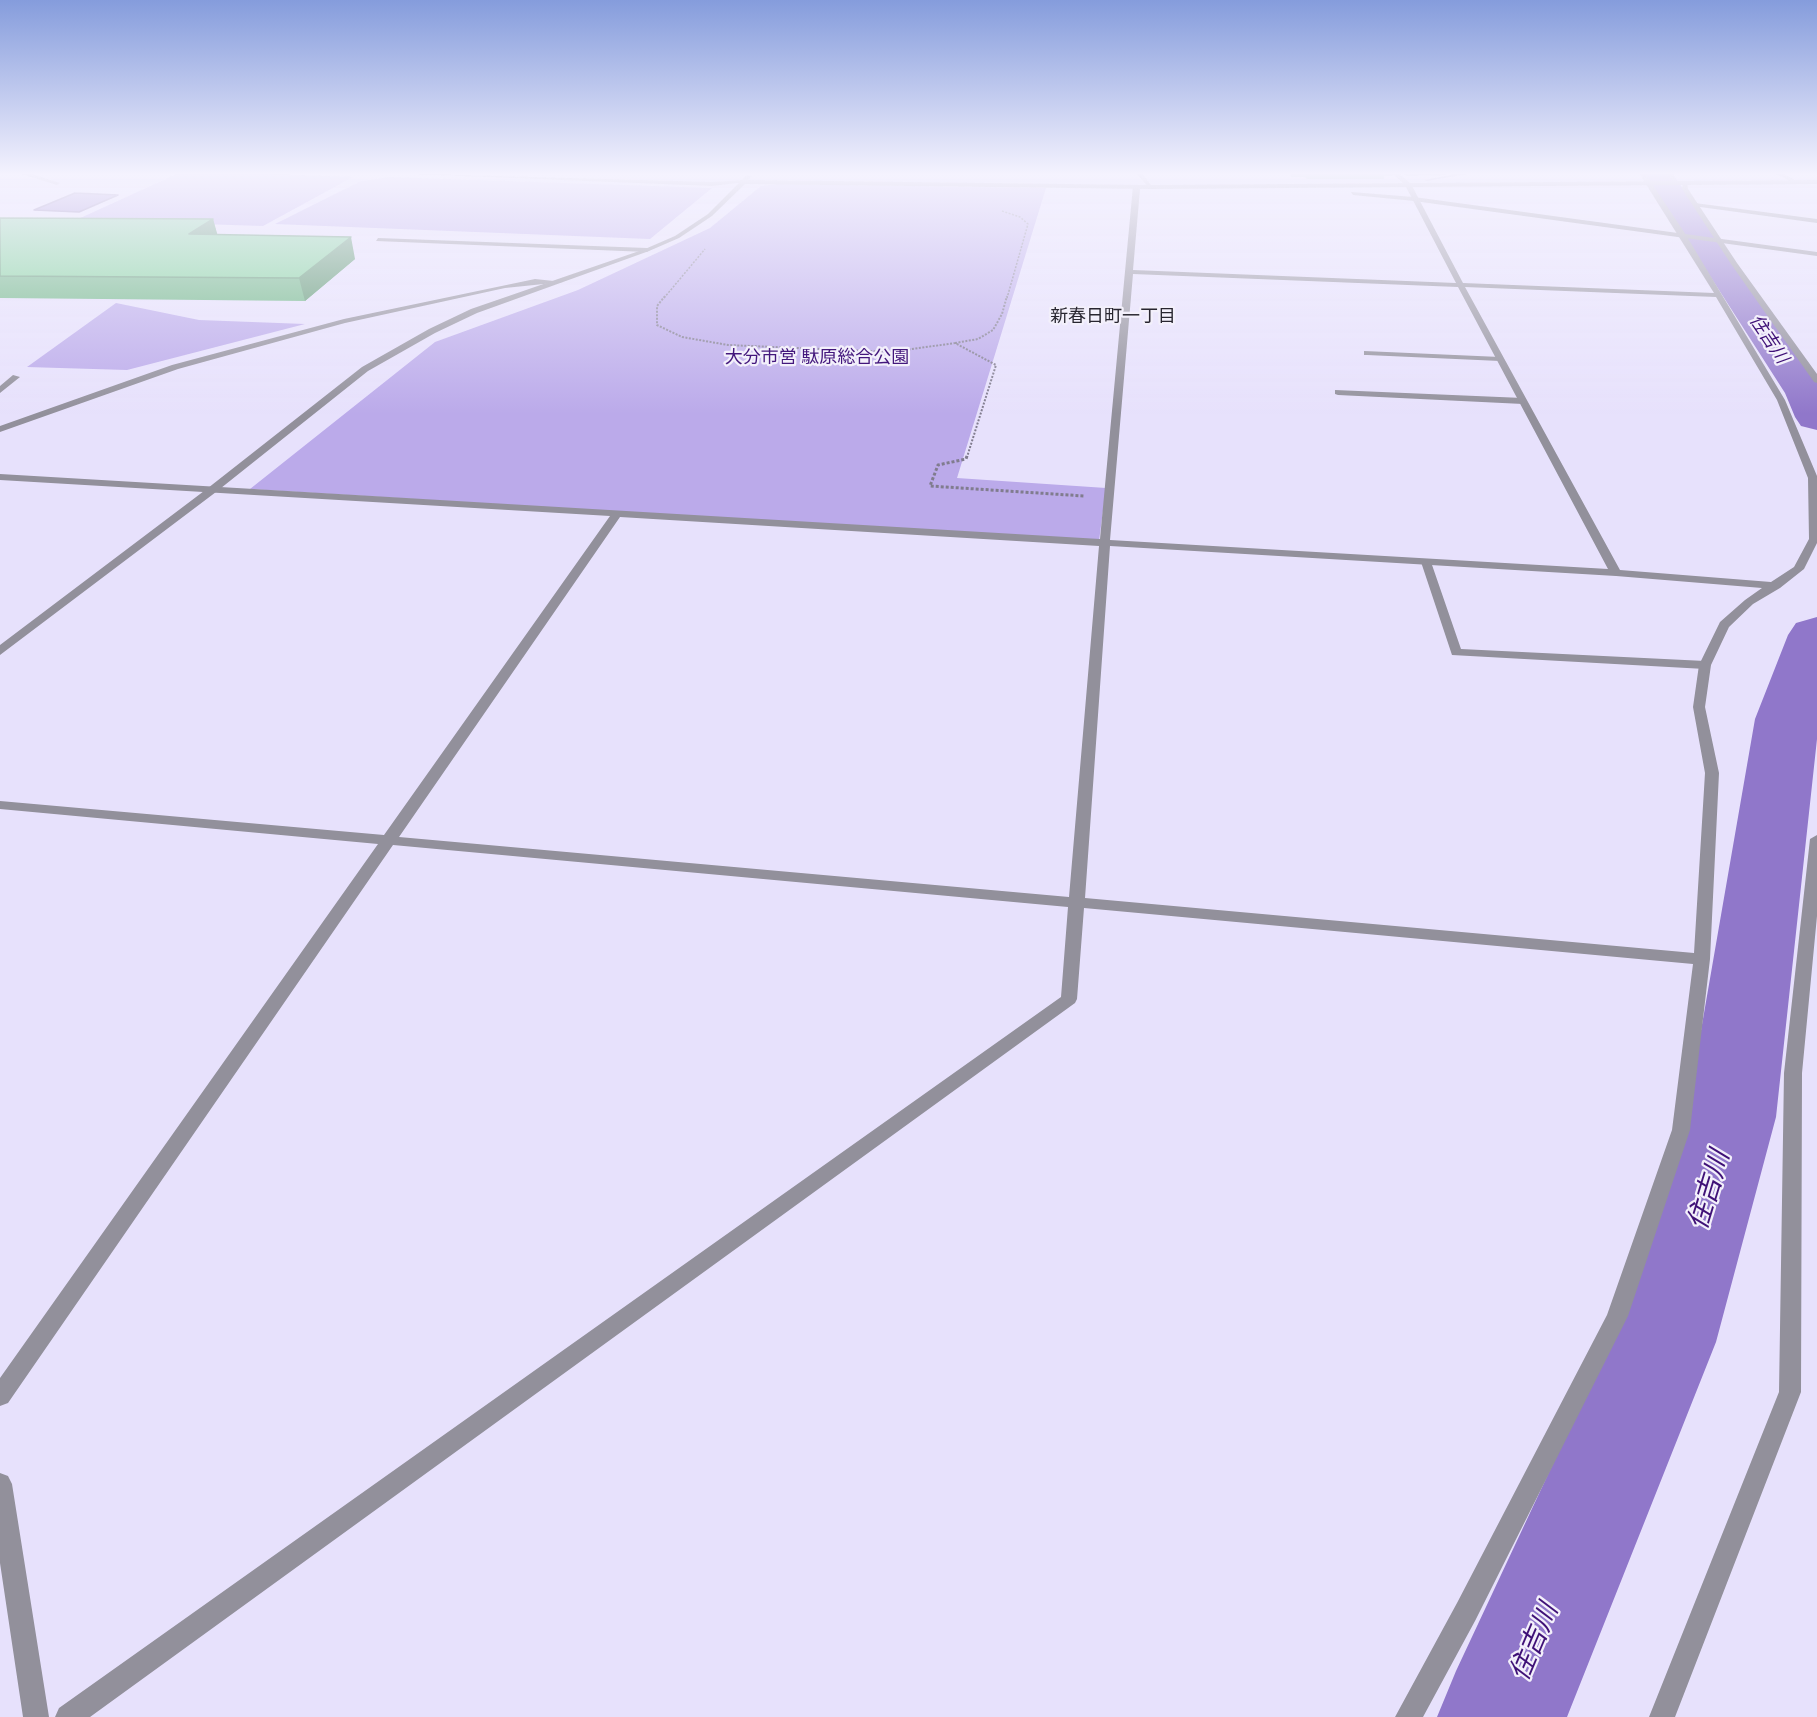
<!DOCTYPE html>
<html>
<head>
<meta charset="utf-8">
<style>
	body { margin:0 }
	canvas { display:block; background:#e7e1fc }
</style>
</head>
<body>
<canvas width="1817" height="1717"></canvas>
<script>
const g = document.querySelector('canvas').getContext('2d');
g.lineJoin = 'round';
function paint(path, color) {
  g.fillStyle = color;
  g.fill(path, 'evenodd');
}
function shape(rows) {
  const path = new Path2D();
  for (const r of rows) {
    path.moveTo(r[0], r[1]);
    for (let i = 2; i < r.length; i += 2) path.lineTo(r[i], r[i + 1]);
  }
  return path;
}
function strokePath(path, color, width, dash) {
  g.strokeStyle = color;
  g.lineWidth = width;
  g.lineCap = dash ? 'butt' : 'round';
  g.setLineDash(dash || []);
  g.stroke(path);
}
function drawText(font, color, halo, rows, align = 'center') {
  g.font = font + ' "Golos Text","Noto Sans JP",sans-serif';
  g.lineWidth = 4.5;
  g.setLineDash([]);
  g.textBaseline = 'middle';
  g.strokeStyle = halo;
  g.fillStyle = color;
  for (const [text, x, y, turn = 0] of rows) {
    g.save();
    g.translate(x, y);
    g.rotate((+turn || 0) * Math.PI / 180);
    g.textAlign = isNaN(turn) ? turn : align;
    if (halo) g.strokeText(text, 0, 0);
    g.fillText(text, 0, 0);
    g.restore();
  }
}
paint(shape([
	[179,173,241,173,353,177,263,226,76,220],
	[390,177,712,188,650,239,275,224,361,181],
	[778,184,1046,188,957,478,1106,488,1099,541,250,489,435,342,578,290,710,228,761,186],
	[116,303,199,320,305,324,127,370,27,367]
]), '#bbaaea');
const water = shape([
	[75,193,118,195,79,212,34,210,75,193]
]);
paint(water, '#9077ca');
strokePath(water, '#715f9c', 1.5);
paint(shape([
	[1460,173,1473,173,1427,181,1425,180,1460,173]
]), '#715f9c');
paint(shape([
	[1644,173,1672,173,1817,378,1817,430,1801,426,1795,417,1785,393,1644,173],
	[1817,617,1817,739,1776,1117,1716,1342,1567,1717,1437,1717,1456,1671,1610,1342,1686,1117,1755,719,1788,635,1796,623,1817,617]
]), '#9077ca');
strokePath(shape([
	[1002,211,1020,217,1028,224,1007,298],
	[664,298,705,249]
]), '#807c8e', 1.5, [2, 1.5]);
strokePath(shape([
	[665,296,657,306,657,325,682,337,728,345,891,352,955,343,996,365,967,457],
	[955,343,978,339,993,330,1002,314,1007,296]
]), '#807c8e', 2, [2, 1.5]);
strokePath(shape([
	[967,456,966,459,938,465,930,486,1084,496]
]), '#807c8e', 3, [3, 2]);
paint(shape([
	[1695,203,1817,219,1817,223,1693,206,1695,203],
	[378,238,647,248,650,250,647,252,376,241,378,238],
	[1364,351,1500,357,1504,359,1500,361,1367,355,1364,355,1364,351],
	[1335,390,1523,398,1527,401,1523,404,1338,395,1335,394,1335,390],
	[1426,559,1431,562,1461,649,1705,661,1711,665,1705,669,1452,655,1421,562,1426,559]
]), '#92909b');
paint(shape([
	[18,173,29,173,60,183,57,185,18,173],
	[388,173,712,182,743,180,746,182,712,186,388,173],
	[1136,173,1142,173,1153,188,1149,188,1136,173],
	[1392,173,1399,173,1411,184,1463,283,1714,293,1639,173,1645,173,1686,235,1785,400,1817,476,1817,543,1804,569,1780,588,1753,604,1729,627,1711,665,1705,707,1719,773,1710,959,1690,1130,1628,1316,1475,1621,1423,1717,1395,1717,1457,1603,1607,1315,1672,1130,1693,964,1084,908,1077,999,1075,1003,90,1717,55,1717,59,1708,1061,997,1068,907,393,845,8,1403,0,1406,0,1378,378,844,0,809,0,801,384,835,610,516,0,480,0,474,1100,539,1133,186,1140,189,1133,270,1456,283,1405,185,1392,173],
	[1133,274,1458,287,1608,569,1110,540,1133,274],
	[1465,287,1716,297,1777,400,1808,478,1809,539,1794,567,1771,582,1620,570,1465,287],
	[620,517,1099,546,1069,897,399,837,620,517],
	[1110,546,1616,576,1762,588,1745,600,1720,622,1699,665,1693,707,1705,773,1694,953,1085,898,1110,546],
	[1667,173,1673,173,1678,184,1674,184,1667,173],
	[1774,173,1782,173,1799,182,1794,183,1774,173],
	[1683,182,1687,182,1688,189,1737,263,1817,374,1817,383,1814,382,1731,264,1682,189,1683,182],
	[535,279,563,282,505,288,345,323,178,369,0,432,0,426,172,365,344,319,535,279],
	[13,375,20,377,0,393,0,386,13,375],
	[1817,835,1817,916,1802,1073,1801,1392,1675,1717,1649,1717,1779,1392,1784,1073,1810,839,1817,835],
	[0,1473,8,1476,12,1484,49,1717,23,1717,0,1563,0,1473]
]), '#92909b');
paint(shape([
	[747,175,752,176,748,180,1151,185,1817,180,1817,184,1151,189,745,184,712,216,679,238,649,251,477,313,435,333,368,371,216,492,0,655,0,645,208,488,362,367,429,329,471,309,645,249,675,236,708,214,747,175],
	[1351,192,1414,197,1817,252,1817,256,1414,201,1353,195,1351,192]
]), '#92909b');
paint(shape([
	[1291,173,1393,173,1392,176,1384,176,1384,179,1307,179,1305,177,1291,177],
	[1402,173,1446,173,1446,175,1406,176],
	[0,218,213,219,217,235,355,259,305,301,0,298]
]), '#67b47e');
paint(shape([
	[213,219,219,240,189,234],
	[351,237,355,259,305,301,299,278]
]), '#549266');
const building = shape([
	[0,218,213,219,189,234,351,237,299,278,0,276,0,218]
]);
paint(building, '#78d192');
strokePath(building, '#549266', 1.5);
const sky = g.createLinearGradient(0, 0, 0, 414);
sky.addColorStop(0, '#859cdc');
sky.addColorStop(0.42, '#f4f2fe');
sky.addColorStop(1, '#f4f2fe00');
g.fillStyle = sky;
g.fillRect(0, 0, 1817, 414);
drawText('18px', '#282630', '#f3f0fb', [
	["新春日町一丁目",1113,316]
]);
drawText('italic 18px', '#3f1177', '#f3f0fb', [
	["住吉川",1769,339,56]
]);
drawText('18px', '#43177c', '#f3f0fb', [
	["大分市営 駄原総合公園",817,357]
]);
drawText('italic 27px', '#3f1177', '#f3f0fb', [
	["住吉川",1709,1190,-73],
	["住吉川",1534,1642,-67]
]);
</script>
</body>
</html>
